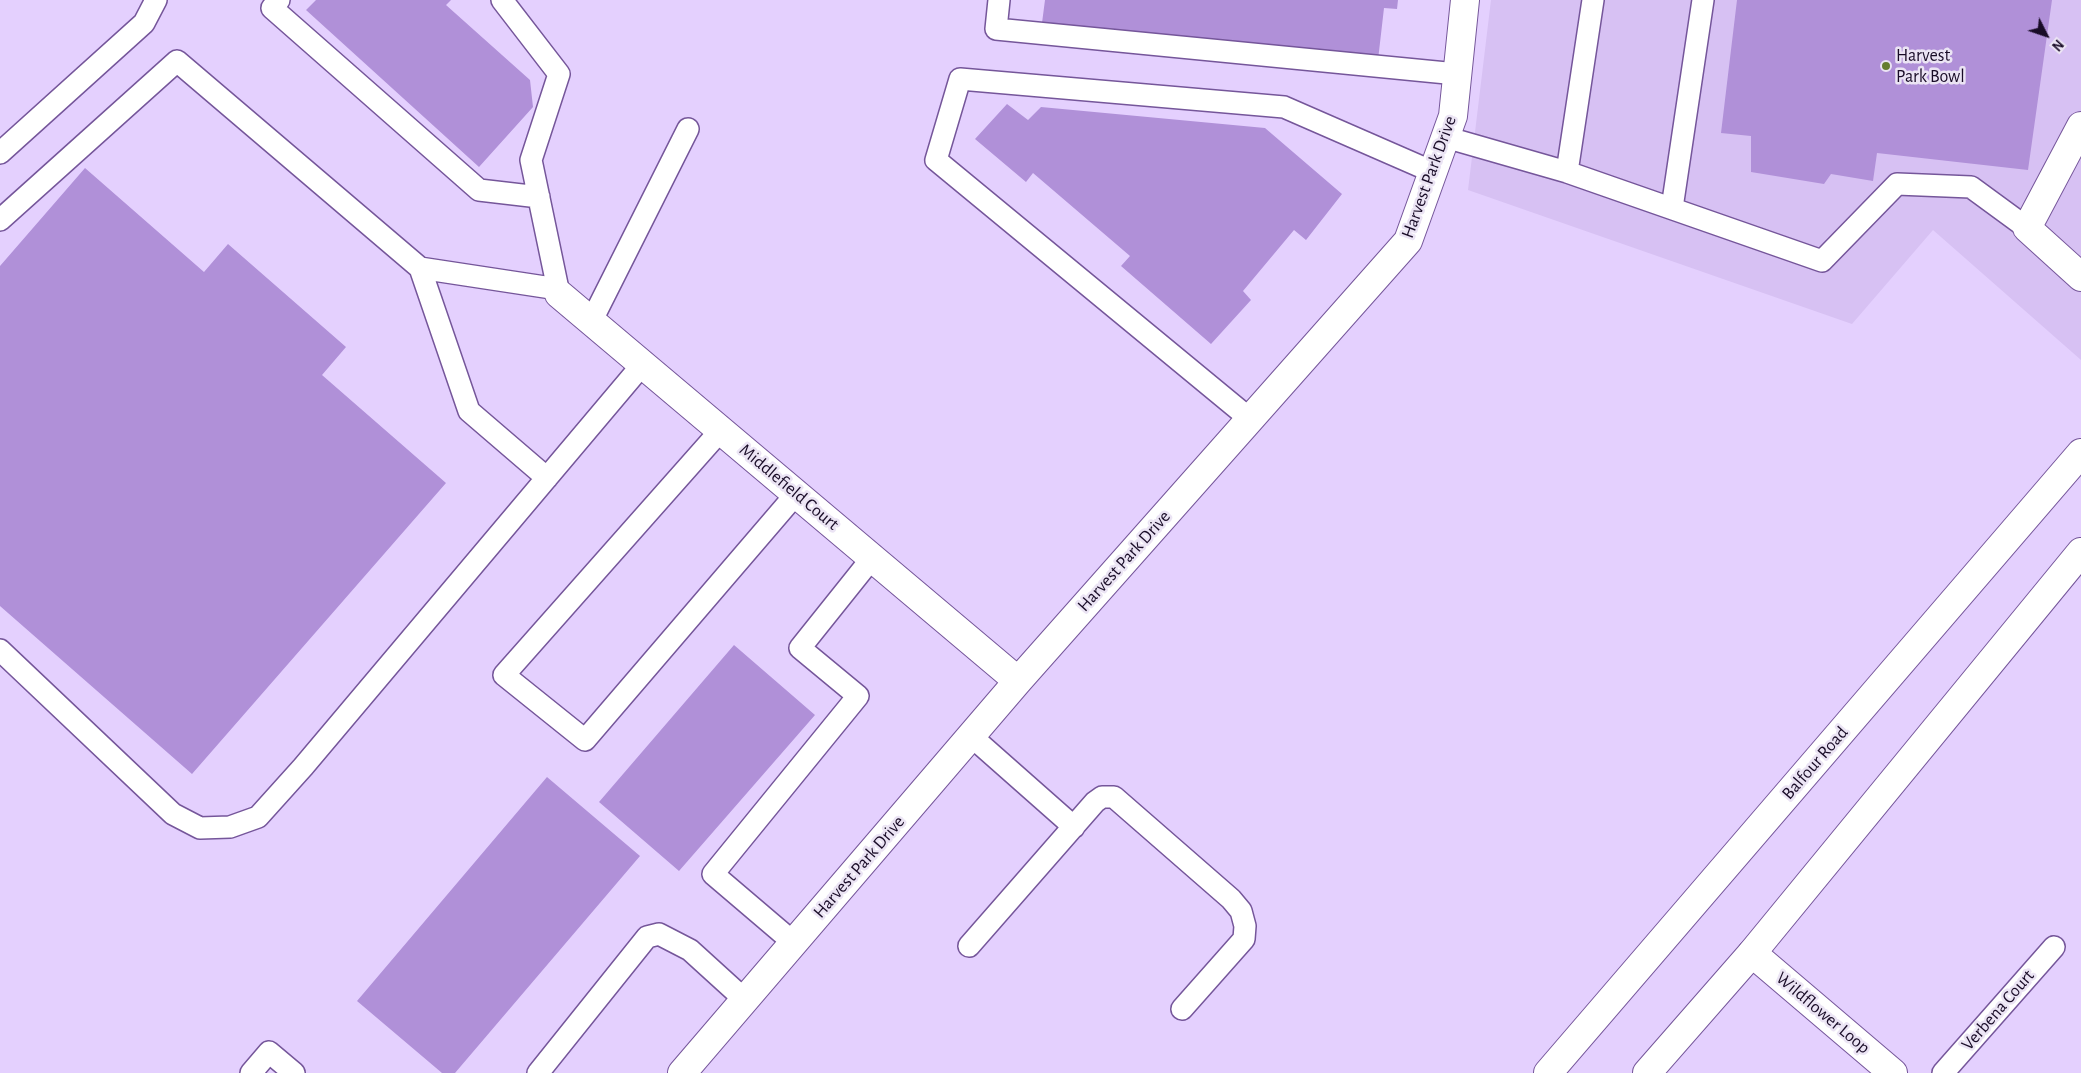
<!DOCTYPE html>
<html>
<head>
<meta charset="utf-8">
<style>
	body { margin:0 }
	#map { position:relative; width:2081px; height:1073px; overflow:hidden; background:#e4d0fe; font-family:"Alegreya Sans",sans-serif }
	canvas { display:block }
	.north { position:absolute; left:2021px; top:10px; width:50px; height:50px; -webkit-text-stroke:4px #ebe4f4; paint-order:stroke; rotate:131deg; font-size:14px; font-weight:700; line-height:20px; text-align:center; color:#190c27 }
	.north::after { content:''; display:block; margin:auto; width:18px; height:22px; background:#190c27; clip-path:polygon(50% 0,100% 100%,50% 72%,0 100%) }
</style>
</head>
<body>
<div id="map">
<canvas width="2081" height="1073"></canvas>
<div class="north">N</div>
</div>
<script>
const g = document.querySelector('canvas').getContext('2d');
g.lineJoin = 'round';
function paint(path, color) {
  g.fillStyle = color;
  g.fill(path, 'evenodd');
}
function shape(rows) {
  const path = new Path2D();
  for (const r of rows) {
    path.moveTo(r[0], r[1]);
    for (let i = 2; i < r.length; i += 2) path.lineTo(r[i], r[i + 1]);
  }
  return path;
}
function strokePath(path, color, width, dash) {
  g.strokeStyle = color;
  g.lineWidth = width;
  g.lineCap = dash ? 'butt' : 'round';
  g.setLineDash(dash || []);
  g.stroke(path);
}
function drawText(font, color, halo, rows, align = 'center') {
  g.font = font + ' "Alegreya Sans",sans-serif';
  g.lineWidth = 5;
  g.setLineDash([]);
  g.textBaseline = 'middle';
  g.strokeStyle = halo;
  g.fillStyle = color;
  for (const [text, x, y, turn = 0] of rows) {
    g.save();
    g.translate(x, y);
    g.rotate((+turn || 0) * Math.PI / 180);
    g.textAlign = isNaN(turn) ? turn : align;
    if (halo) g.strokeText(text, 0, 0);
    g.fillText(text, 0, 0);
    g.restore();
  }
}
paint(shape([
	[1491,0,2081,0,2081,360,1933,230,1852,324,1468,190]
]), '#d7c1f3');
paint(shape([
	[316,0,451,0,446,5,530,80,533,107,479,167,306,10],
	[1045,0,1398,0,1397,9,1384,8,1378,60,1042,23],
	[1737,0,2052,0,2028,170,1877,153,1873,181,1831,174,1824,184,1751,172,1751,136,1721,133],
	[1007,104,1028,120,1041,107,1265,128,1342,194,1306,240,1294,230,1243,291,1251,300,1211,344,1121,266,1130,256,1033,173,1026,182,975,139],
	[85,168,204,272,228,244,346,347,322,375,446,483,192,774,0,606,0,266],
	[734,645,815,715,679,871,599,802],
	[547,777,640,856,455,1073,442,1073,357,1001]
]), '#b090d8');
const lane = shape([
	[279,0,272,8,479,190,539,197],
	[502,0,559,74,531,160,559,294],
	[999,0,996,29,1457,74],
	[1445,137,1567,172,1822,261,1897,184,1971,187,2027,228],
	[0,153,144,23,156,0],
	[1567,172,1593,0],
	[1672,208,1703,0],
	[0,220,177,61,420,268],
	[591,322,688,129],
	[1250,419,936,160,960,79,1284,107,1433,172],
	[721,430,504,675,585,740,796,494],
	[547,478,469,411,420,268,558,289],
	[0,650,173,814,200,828,230,827,258,817,303,767,642,365],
	[971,736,1074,827],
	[794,943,713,874,858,696,800,648,872,558],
	[969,946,1095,802,1102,797,1114,797,1231,899,1241,911,1245,926,1244,939,1182,1009],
	[251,1073,269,1052,294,1073],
	[538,1073,647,937,659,934,690,950,745,1000],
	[1943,1073,2054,947]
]);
const street = shape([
	[2081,126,2027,228,2081,277],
	[559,294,1018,681],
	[1752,953,1893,1073],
	[682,1073,1018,681,1408,241,1453,116,1465,0],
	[1548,1073,2081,453]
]);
const secondary = shape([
	[1647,1073,1752,953,2081,552]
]);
strokePath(lane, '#75569a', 24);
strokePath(street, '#75569a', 30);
strokePath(secondary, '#75569a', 30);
strokePath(lane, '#fff', 21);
strokePath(street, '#fff', 28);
strokePath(secondary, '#fff', 28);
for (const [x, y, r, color] of [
	[1886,66,5,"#657d2f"]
]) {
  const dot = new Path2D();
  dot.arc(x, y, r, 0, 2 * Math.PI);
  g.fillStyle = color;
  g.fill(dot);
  strokePath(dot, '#ebe4f4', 2);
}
drawText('18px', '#190c27', '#ebe4f4', [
	["Harvest",1896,56],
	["Park Bowl",1896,77]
], 'left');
drawText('18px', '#190c27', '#ebe4f4', [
	["Harvest Park Drive",1429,177,-70],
	["Middlefield Court",789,487,40],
	["Harvest Park Drive",1124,561,-48],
	["Balfour Road",1815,763,-49],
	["Harvest Park Drive",859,867,-49],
	["Verbena Court",1998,1010,-49],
	["Wildflower Loop",1823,1013,40]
]);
</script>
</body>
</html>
